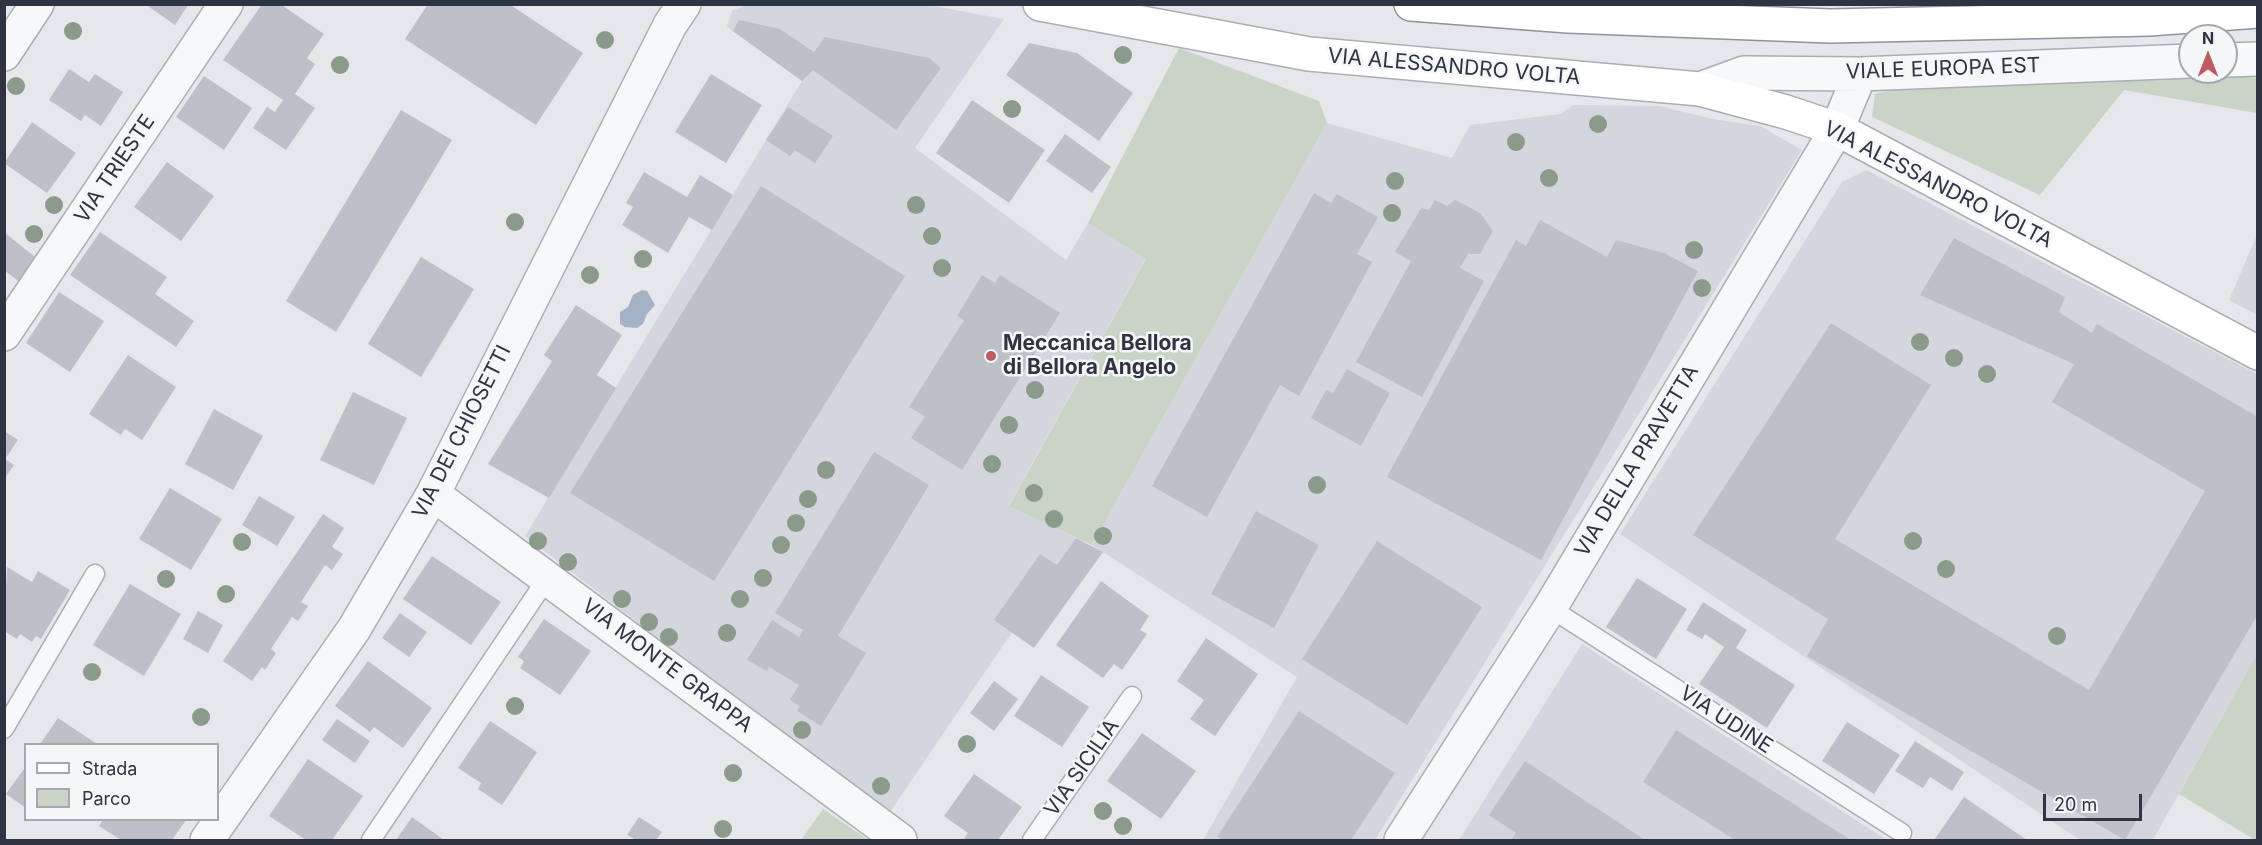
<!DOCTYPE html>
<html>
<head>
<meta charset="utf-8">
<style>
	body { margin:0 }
	#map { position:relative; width:2262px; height:845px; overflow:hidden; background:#e5e7eb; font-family:Inter,sans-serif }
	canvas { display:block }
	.frame { position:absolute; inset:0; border:6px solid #2e3442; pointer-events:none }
	.legend { position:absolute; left:24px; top:743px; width:195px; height:78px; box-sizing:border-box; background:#f4f6f8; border:2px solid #a5a8af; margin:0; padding:8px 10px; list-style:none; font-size:18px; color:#2e3442 }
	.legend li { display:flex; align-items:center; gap:12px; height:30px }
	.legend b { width:30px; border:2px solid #a5a8af }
	.north { position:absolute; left:2178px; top:24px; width:60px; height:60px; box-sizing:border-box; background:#f4f6f8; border:2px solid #a5a8af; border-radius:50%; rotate:0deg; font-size:16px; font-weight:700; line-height:24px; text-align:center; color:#2e3442 }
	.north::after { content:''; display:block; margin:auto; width:21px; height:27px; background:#c05960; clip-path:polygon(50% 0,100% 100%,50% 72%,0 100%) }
	.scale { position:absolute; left:2043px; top:794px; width:99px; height:27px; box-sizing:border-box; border:3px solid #2e3442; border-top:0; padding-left:8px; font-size:18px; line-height:21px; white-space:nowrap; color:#2e3442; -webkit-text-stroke:4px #f4f6f8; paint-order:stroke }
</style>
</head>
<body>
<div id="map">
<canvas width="2262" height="845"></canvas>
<div class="frame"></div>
<ul class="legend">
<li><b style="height:8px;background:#fff"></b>Strada</li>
<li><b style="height:16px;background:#c9d4c7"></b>Parco</li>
</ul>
<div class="north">N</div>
<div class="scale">20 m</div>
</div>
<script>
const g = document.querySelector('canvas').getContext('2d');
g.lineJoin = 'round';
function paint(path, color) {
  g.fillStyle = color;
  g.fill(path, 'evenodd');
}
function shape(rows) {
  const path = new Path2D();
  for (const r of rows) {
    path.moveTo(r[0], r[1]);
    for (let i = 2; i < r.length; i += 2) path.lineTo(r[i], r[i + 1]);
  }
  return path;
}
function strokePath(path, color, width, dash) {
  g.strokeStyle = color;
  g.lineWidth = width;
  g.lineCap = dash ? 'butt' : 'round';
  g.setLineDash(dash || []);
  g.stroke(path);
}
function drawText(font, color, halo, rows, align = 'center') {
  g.font = font + ' Inter,sans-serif';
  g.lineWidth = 5;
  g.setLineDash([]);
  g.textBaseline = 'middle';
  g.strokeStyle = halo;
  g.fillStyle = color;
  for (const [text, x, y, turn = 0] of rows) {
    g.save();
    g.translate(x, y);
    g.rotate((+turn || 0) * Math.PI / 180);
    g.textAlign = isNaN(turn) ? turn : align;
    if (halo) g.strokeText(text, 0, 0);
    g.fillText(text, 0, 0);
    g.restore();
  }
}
paint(shape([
	[749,4,922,4,1004,19,915,148,1066,260,1088,223,1146,258,1009,505,1076,538,888,815,525,536,802,81,727,27,732,11],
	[1573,105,1660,106,1713,119,1760,126,1802,150,1375,840,1203,840,1297,677,1092,545,1327,123,1452,158,1470,125,1561,114],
	[1866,170,2257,374,2257,654,2153,840,2080,840,1620,534,1842,182],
	[2257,235,2257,315,2229,300],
	[1582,644,1887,840,1459,840]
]), '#d3d6dd');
paint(shape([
	[1179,48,1319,101,1327,123,1092,545,1009,506,1146,259,1088,223],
	[2218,74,2257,78,2257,113,2124,90,2040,195,1872,117,1875,94,1902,88],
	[2257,654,2258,840,2255,840,2179,794],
	[823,809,868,840,801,840]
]), '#c9d4c7');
paint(shape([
	[642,290,647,291,655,305,647,314,643,324,637,328,625,327,620,324,620,312,628,307,633,295]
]), '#a4b2c6');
paint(shape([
	[145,4,189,4,175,25],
	[262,4,280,4,324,34,307,58,315,64,295,94,315,108,286,150,253,128,267,107,275,112,283,100,223,60],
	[428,4,509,4,583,53,536,125,405,39],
	[739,20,780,29,814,52,825,37,929,58,941,68,896,130,813,70,802,81,733,31],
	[1029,43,1077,53,1133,93,1099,141,1006,75],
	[69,69,89,82,95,74,123,92,101,126,85,115,81,121,49,100],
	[711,74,762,105,726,163,675,132],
	[204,76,252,108,224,150,176,117],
	[972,100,1045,150,1009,203,936,153],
	[788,107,833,136,815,163,795,150,790,156,766,140],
	[401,110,452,140,336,332,286,301],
	[32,122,76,153,47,193,4,163],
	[1065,134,1111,167,1092,193,1046,161],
	[167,162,214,196,181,241,134,207],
	[644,172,687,197,700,175,733,195,712,230,689,217,668,253,622,225,633,207,626,203],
	[761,186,905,276,714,581,570,493],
	[1314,193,1331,203,1337,194,1378,217,1357,254,1372,262,1299,396,1280,385,1207,517,1152,486],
	[1435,200,1447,206,1455,200,1480,213,1493,231,1480,254,1468,254,1460,268,1484,281,1422,397,1356,362,1411,261,1395,252,1421,208,1429,210],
	[1540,220,1607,257,1616,240,1664,253,1698,271,1541,560,1387,477,1516,240,1526,246],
	[4,232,40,261,22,284,4,270],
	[100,232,167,277,155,294,194,321,176,347,70,275],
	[1954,238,2065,297,2059,312,2092,333,2097,324,2258,417,2258,614,2125,840,1807,656,1828,619,1693,535,1831,323,1931,385,1835,539,2089,690,2205,491,2052,402,2074,364,1920,295],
	[421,257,474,289,421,377,368,344],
	[982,275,995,283,1000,275,1060,313,962,470,911,438,925,416,909,407,964,320,957,316],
	[59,292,104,321,70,372,26,343],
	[576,305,622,335,597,375,616,388,549,498,488,464,552,361,544,355],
	[128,355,176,387,142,440,125,429,121,435,89,414],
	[1347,369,1390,393,1361,446,1311,418,1326,390,1333,393],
	[353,392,407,418,374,485,320,460],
	[214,409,263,436,233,490,185,464],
	[4,431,18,440,5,459,14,465,4,479],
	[874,452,929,485,838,636,866,653,821,726,797,711,800,706,790,700,799,685,769,667,767,671,747,660,772,620,799,637,803,630,775,613],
	[170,488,222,519,191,570,139,539],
	[259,496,295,517,277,546,242,525],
	[1256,511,1319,545,1274,628,1211,594],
	[323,514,344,528,332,547,343,554,332,570,325,565,301,602,308,606,298,621,292,617,271,649,276,653,265,670,262,667,252,681,223,661],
	[1076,538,1103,552,1034,648,994,620,1040,554,1057,565],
	[1377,541,1482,607,1407,725,1302,659],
	[432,556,501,602,471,645,403,599],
	[7,567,32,582,38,571,70,590,41,639,36,636,32,642,20,634,17,639,4,631],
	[1637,578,1687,609,1656,659,1606,627],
	[1101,581,1149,616,1140,630,1147,634,1122,670,1114,664,1103,678,1056,645],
	[130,584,181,614,144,676,93,645],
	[1703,602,1747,630,1736,648,1795,685,1767,728,1699,684,1724,647,1705,634,1702,639,1686,630],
	[198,611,223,625,208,653,183,639],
	[400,613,427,632,409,657,382,638],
	[544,619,591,651,560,695,520,668,524,661,518,657],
	[1206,638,1258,674,1215,736,1190,719,1204,700,1177,681],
	[368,661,432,708,403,748,374,727,370,732,335,706],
	[1041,675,1089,707,1062,747,1014,716],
	[994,681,1018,699,994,731,970,713],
	[1299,711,1395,773,1351,840,1223,840,1217,837],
	[58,718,97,744,40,744],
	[337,719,370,741,355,763,322,740],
	[490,721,537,752,502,805,478,789,481,783,458,768],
	[1847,722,1900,755,1874,794,1822,761],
	[1676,730,1851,840,1735,840,1643,782],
	[1142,733,1196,771,1161,819,1107,781],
	[1915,741,1964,772,1952,791,1930,777,1923,788,1895,771],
	[308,759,363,796,332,840,306,840,269,816],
	[1525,761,1645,840,1511,840,1516,833,1489,815],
	[26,766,26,808,6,794],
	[974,774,1022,807,998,840,963,840,968,833,944,816],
	[1964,797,2027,840,1934,840],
	[412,817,444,840,396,840],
	[639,817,662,832,656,840,636,840,627,835],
	[103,820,186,820,172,840,121,840,99,826]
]), '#bdc0c7');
const lane = shape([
	[1550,608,1902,833],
	[4,729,95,574],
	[371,840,548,577],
	[1032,840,1132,696]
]);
const street = shape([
	[4,54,37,4],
	[2226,60,2258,59],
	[1700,89,1744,73,1860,74,2190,61],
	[4,334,226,4],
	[433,494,900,840],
	[207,840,354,629,433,494,670,25,684,4],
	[1401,840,1550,608,1837,129,1860,74]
]);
const secondary = shape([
	[1040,4,1309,54,1700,89,1786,112,1837,129,2258,353]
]);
const highway = shape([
	[1411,4,1568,16,1830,26,2149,19,2258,11]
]);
strokePath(lane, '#aaaeb5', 21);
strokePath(street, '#aaaeb5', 36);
strokePath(secondary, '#aaaeb5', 36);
strokePath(highway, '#8e93a0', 36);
strokePath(lane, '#f7f8f9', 18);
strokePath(street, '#f7f8f9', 33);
strokePath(secondary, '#fff', 33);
strokePath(highway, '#fff', 33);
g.fillStyle = '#8a9b8b';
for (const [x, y] of [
	[73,31],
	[605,40],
	[1123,55],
	[340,65],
	[16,86],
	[1012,109],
	[1598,124],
	[1516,142],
	[1549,178],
	[1395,181],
	[54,205],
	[916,205],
	[1392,213],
	[515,222],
	[34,234],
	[932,236],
	[1694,250],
	[643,259],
	[942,268],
	[590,275],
	[1702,288],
	[1920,342],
	[1954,358],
	[1987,374],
	[1035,390],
	[1009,425],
	[992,464],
	[826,470],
	[1317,485],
	[1034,493],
	[808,499],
	[1054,519],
	[796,523],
	[1103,536],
	[538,541],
	[1913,541],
	[242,542],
	[781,545],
	[568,562],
	[1946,569],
	[763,578],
	[166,579],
	[226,594],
	[622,599],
	[740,599],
	[649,622],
	[727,633],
	[2057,636],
	[669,637],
	[92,672],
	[515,706],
	[201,717],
	[802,730],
	[967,744],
	[733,773],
	[881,786],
	[1103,811],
	[1123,826],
	[723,829]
]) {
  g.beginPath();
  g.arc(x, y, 9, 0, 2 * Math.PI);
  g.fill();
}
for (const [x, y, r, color] of [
	[991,356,6,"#c05960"]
]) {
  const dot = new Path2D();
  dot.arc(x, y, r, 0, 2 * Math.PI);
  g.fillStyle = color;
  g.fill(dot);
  strokePath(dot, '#f4f6f8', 2);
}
drawText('21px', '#2e3442', '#f4f6f8', [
	["VIA ALESSANDRO VOLTA",1454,67,5],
	["VIALE EUROPA EST",1943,69,-2],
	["VIA TRIESTE",115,169,-56],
	["VIA ALESSANDRO VOLTA",1938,185,27],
	["VIA DEI CHIOSETTI",462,432,-63],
	["VIA DELLA PRAVETTA",1637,461,-59],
	["VIA MONTE GRAPPA",667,666,37],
	["VIA UDINE",1726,720,33],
	["VIA SICILIA",1082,768,-55]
]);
drawText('bold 21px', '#2e3442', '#f4f6f8', [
	["Meccanica Bellora",1003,344],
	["di Bellora Angelo",1003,368]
], 'left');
</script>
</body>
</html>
